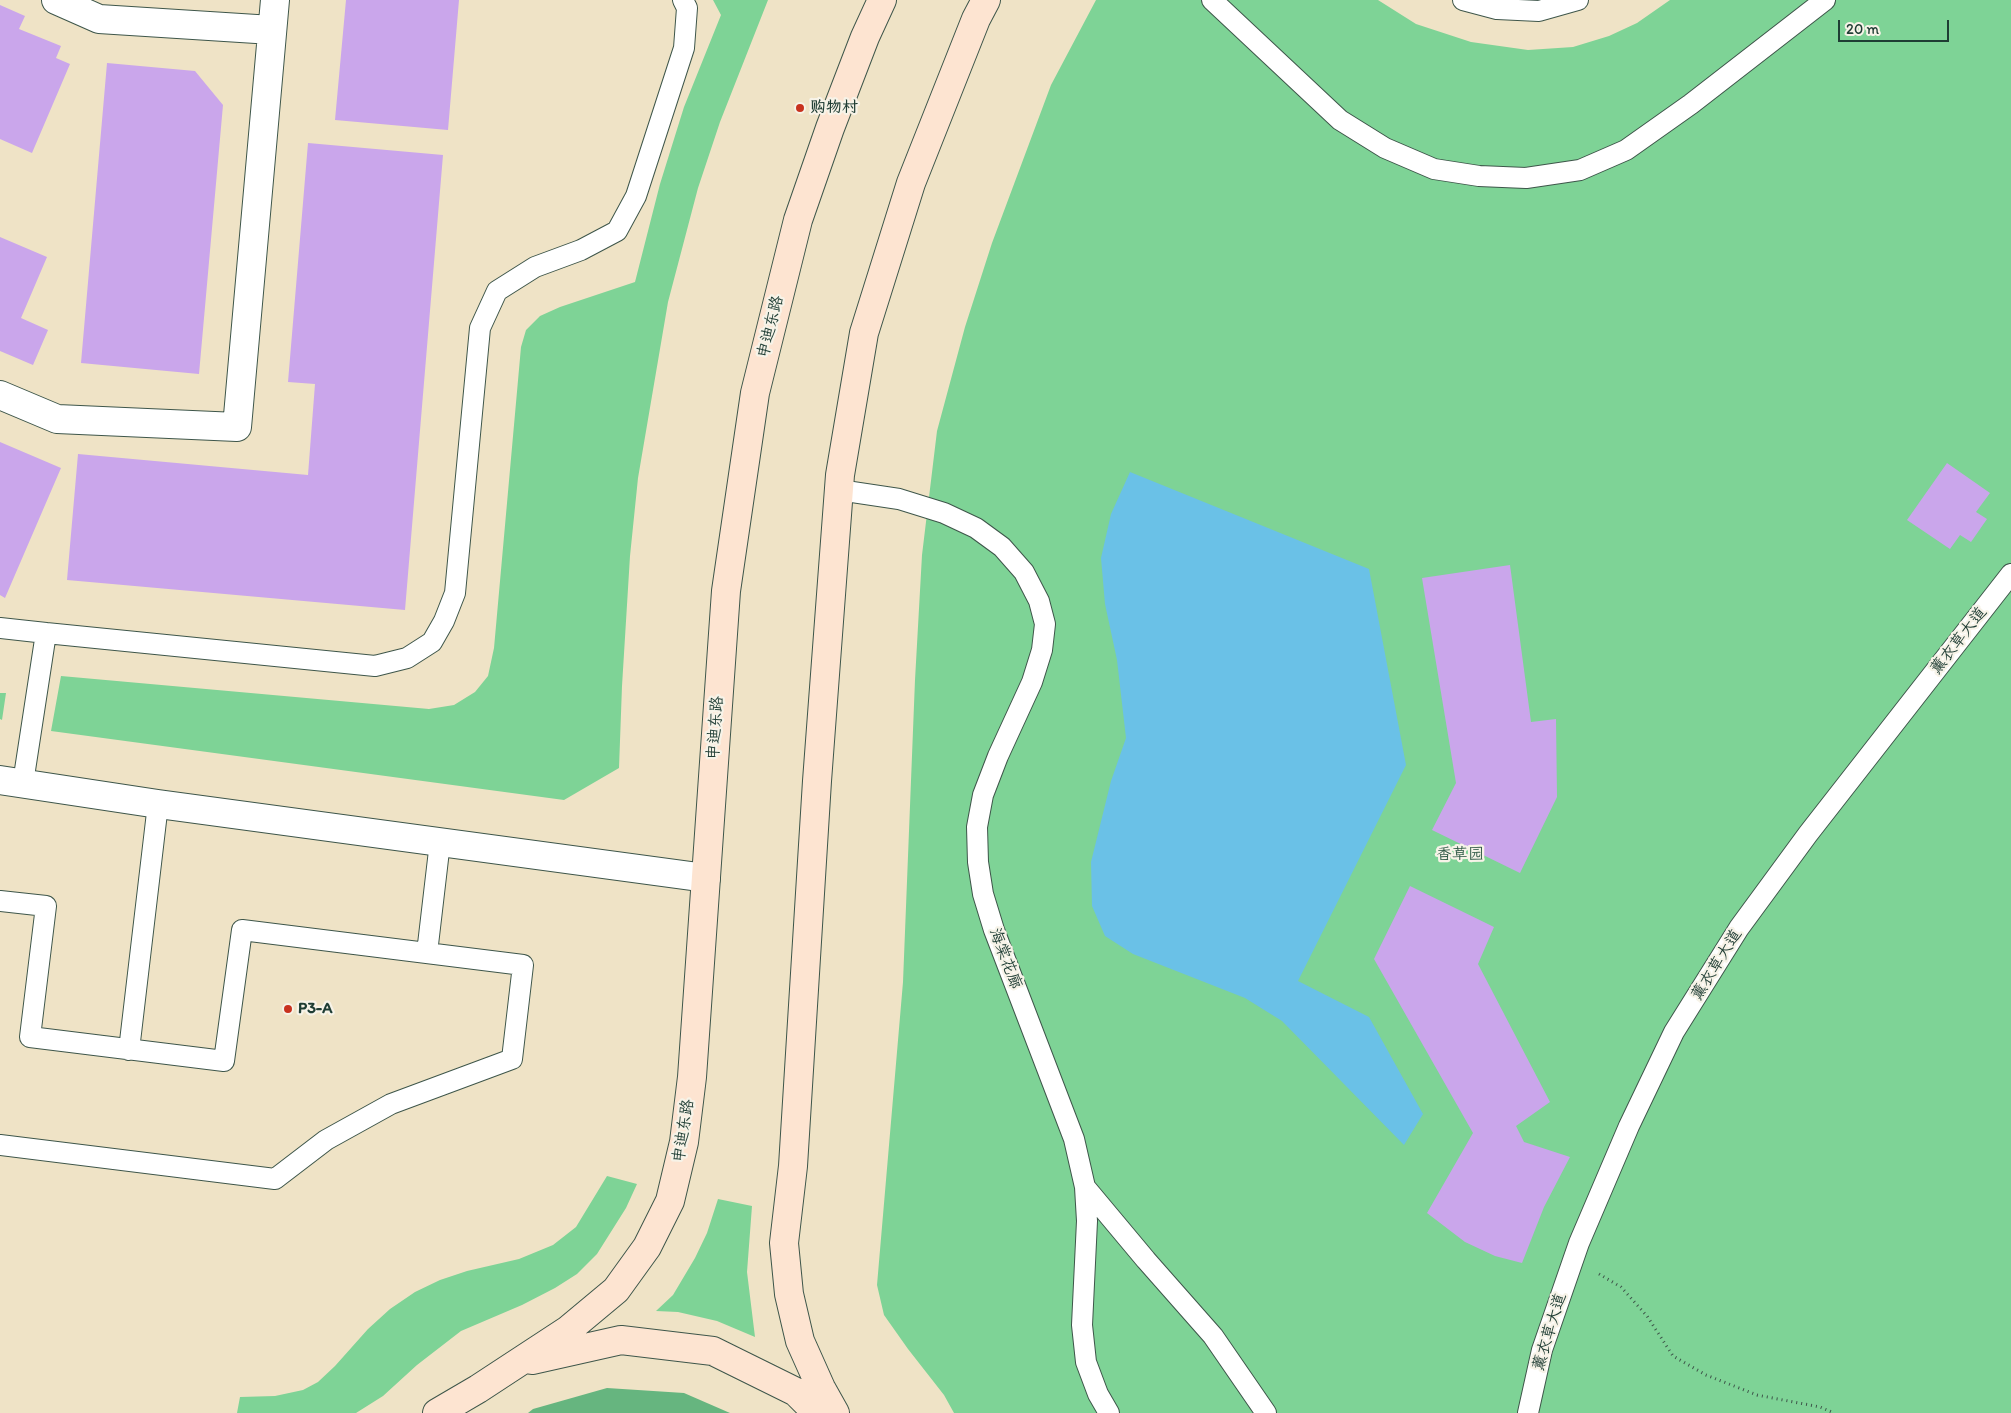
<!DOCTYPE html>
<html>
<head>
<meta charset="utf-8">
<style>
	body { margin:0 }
	#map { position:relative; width:2011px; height:1413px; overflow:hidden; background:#efe3c6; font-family:Itim,sans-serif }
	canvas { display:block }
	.scale { position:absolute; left:1838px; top:20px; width:111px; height:22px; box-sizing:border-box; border:2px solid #1f3d34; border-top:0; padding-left:6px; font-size:15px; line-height:18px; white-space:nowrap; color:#1f3d34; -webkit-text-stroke:4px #f7f3e8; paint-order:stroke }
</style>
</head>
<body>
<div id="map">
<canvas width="2011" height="1413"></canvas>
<div class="scale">20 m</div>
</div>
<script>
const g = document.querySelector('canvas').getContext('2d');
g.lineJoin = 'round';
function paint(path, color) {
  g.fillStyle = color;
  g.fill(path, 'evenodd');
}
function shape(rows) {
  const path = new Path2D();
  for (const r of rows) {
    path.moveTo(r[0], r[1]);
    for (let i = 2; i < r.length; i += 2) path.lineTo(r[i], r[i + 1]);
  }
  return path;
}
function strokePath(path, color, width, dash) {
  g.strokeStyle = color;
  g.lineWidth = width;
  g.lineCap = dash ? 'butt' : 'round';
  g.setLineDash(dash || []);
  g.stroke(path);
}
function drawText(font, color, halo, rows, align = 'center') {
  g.font = font + ' Itim,"LXGW WenKai TC",sans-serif';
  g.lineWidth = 4.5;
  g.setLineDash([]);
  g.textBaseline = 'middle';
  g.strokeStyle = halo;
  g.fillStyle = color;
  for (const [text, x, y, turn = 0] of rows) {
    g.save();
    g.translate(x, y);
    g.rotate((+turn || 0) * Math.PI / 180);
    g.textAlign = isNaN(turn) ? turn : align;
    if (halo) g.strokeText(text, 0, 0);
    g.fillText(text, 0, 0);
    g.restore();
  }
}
paint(shape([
	[713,0,768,0,720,122,698,188,668,302,638,478,630,556,622,686,619,768,564,800,51,731,61,676,429,709,454,705,475,692,488,676,494,648,521,347,526,330,540,316,560,307,635,282,660,184,684,107,721,15],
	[1096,0,1378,0,1416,24,1471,42,1528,50,1573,47,1609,36,1637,23,1670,0,2011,0,2011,1413,954,1413,944,1395,908,1349,884,1315,877,1285,903,982,915,680,922,555,937,431,965,327,992,243,1051,85],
	[0,693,6,693,2,720,0,719],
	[607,1176,637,1184,626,1208,597,1254,577,1274,555,1288,522,1305,461,1331,417,1365,383,1396,356,1413,237,1413,240,1397,275,1396,303,1390,318,1382,335,1366,368,1329,390,1309,415,1292,440,1280,467,1271,519,1259,553,1245,576,1227],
	[718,1199,752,1206,747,1272,755,1337,717,1321,678,1312,656,1311,673,1295,695,1258,707,1233]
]), '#7ed396');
paint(shape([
	[607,1388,684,1393,730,1413,528,1413,533,1409]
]), '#66b57f');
paint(shape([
	[1130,472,1369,569,1406,765,1298,981,1369,1017,1423,1114,1404,1145,1282,1021,1245,998,1133,954,1105,936,1092,906,1091,862,1111,781,1126,738,1117,660,1105,604,1101,558,1111,514]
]), '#6ac1e7');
paint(shape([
	[346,0,459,0,448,130,335,120],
	[0,5,25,16,19,29,61,46,56,58,70,64,32,153,0,139],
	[107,63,195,71,223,105,199,374,81,363],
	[308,143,443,155,405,610,67,580,78,454,308,475,315,384,288,382],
	[0,237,47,257,21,318,48,330,33,365,0,351],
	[0,442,61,468,5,598,0,595],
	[1947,463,1990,493,1976,512,1987,519,1971,542,1960,535,1950,549,1907,520],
	[1510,565,1531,722,1556,719,1557,797,1520,873,1432,830,1456,783,1422,578],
	[1410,886,1494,927,1478,964,1550,1102,1516,1126,1524,1142,1570,1157,1544,1207,1522,1263,1495,1256,1465,1242,1427,1213,1473,1133,1374,959]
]), '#caa6eb');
const lane = shape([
	[1212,0,1340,120,1385,148,1434,169,1479,176,1526,178,1580,170,1626,150,1691,104,1825,0],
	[1463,0,1497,9,1539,11,1578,0],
	[839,490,899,499,944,513,976,528,1002,547,1024,572,1039,601,1045,624,1042,650,1032,682,998,756,983,795,977,827,978,862,983,894,994,930,1074,1139,1085,1187,1087,1221,1082,1325,1086,1362,1098,1394,1109,1413],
	[0,628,46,633],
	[23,783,46,633,375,666,407,658,432,642,444,621,455,593,480,328,497,291,535,267,581,250,617,231,636,196,684,48,687,8,683,0],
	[0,901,46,906,30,1037,224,1061,242,930,523,965,512,1059,391,1104,326,1140,275,1179,0,1145],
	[427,953,440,842],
	[129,1050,158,804],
	[1085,1187,1146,1260,1213,1336,1266,1413],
	[1528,1413,1542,1350,1579,1243,1629,1126,1674,1032,1739,928,1808,834,2011,574]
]);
const street = shape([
	[56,0,99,19,272,30],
	[0,395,57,419,237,427,275,0],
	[0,780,158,804,706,878]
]);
const secondary = shape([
	[532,1360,621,1340,713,1351,796,1392,817,1413],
	[437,1413,478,1389,568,1330,616,1290,647,1247,670,1201,684,1142,692,1077,726,591,755,393,798,220,830,128,865,37,882,0],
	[835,1413,821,1388,800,1341,789,1294,784,1243,793,1166,817,781,840,475,864,333,911,183,976,19,986,0]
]);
strokePath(lane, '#3e564a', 22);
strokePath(street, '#3e564a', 30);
strokePath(secondary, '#3e564a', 30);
strokePath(shape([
	[1599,1274,1621,1287,1647,1316,1673,1356,1706,1375,1757,1395,1820,1407,1834,1413]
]), '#3e564a', 3, [1, 4]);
strokePath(lane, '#fff', 20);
strokePath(street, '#fff', 28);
strokePath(secondary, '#fde4d1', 28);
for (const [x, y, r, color] of [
	[800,108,5,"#c8321e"],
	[288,1009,5,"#c8321e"]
]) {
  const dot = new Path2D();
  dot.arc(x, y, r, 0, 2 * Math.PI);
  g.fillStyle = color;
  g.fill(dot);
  strokePath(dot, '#f7f3e8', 2);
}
drawText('bold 16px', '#1f3d34', '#f7f3e8', [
	["购物村",810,108],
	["P3-A",298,1009]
], 'left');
drawText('16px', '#1f3d34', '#f7f3e8', [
	["申迪东路",771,327,-76],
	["薰衣草大道",1959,641,-52],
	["申迪东路",716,728,-86],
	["海棠花廊",1005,959,69],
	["薰衣草大道",1717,965,-58],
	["申迪东路",684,1131,-81],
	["薰衣草大道",1550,1332,-73]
]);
drawText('16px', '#325b48', '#f7f3e8', [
	["香草园",1460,855]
]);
</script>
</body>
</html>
